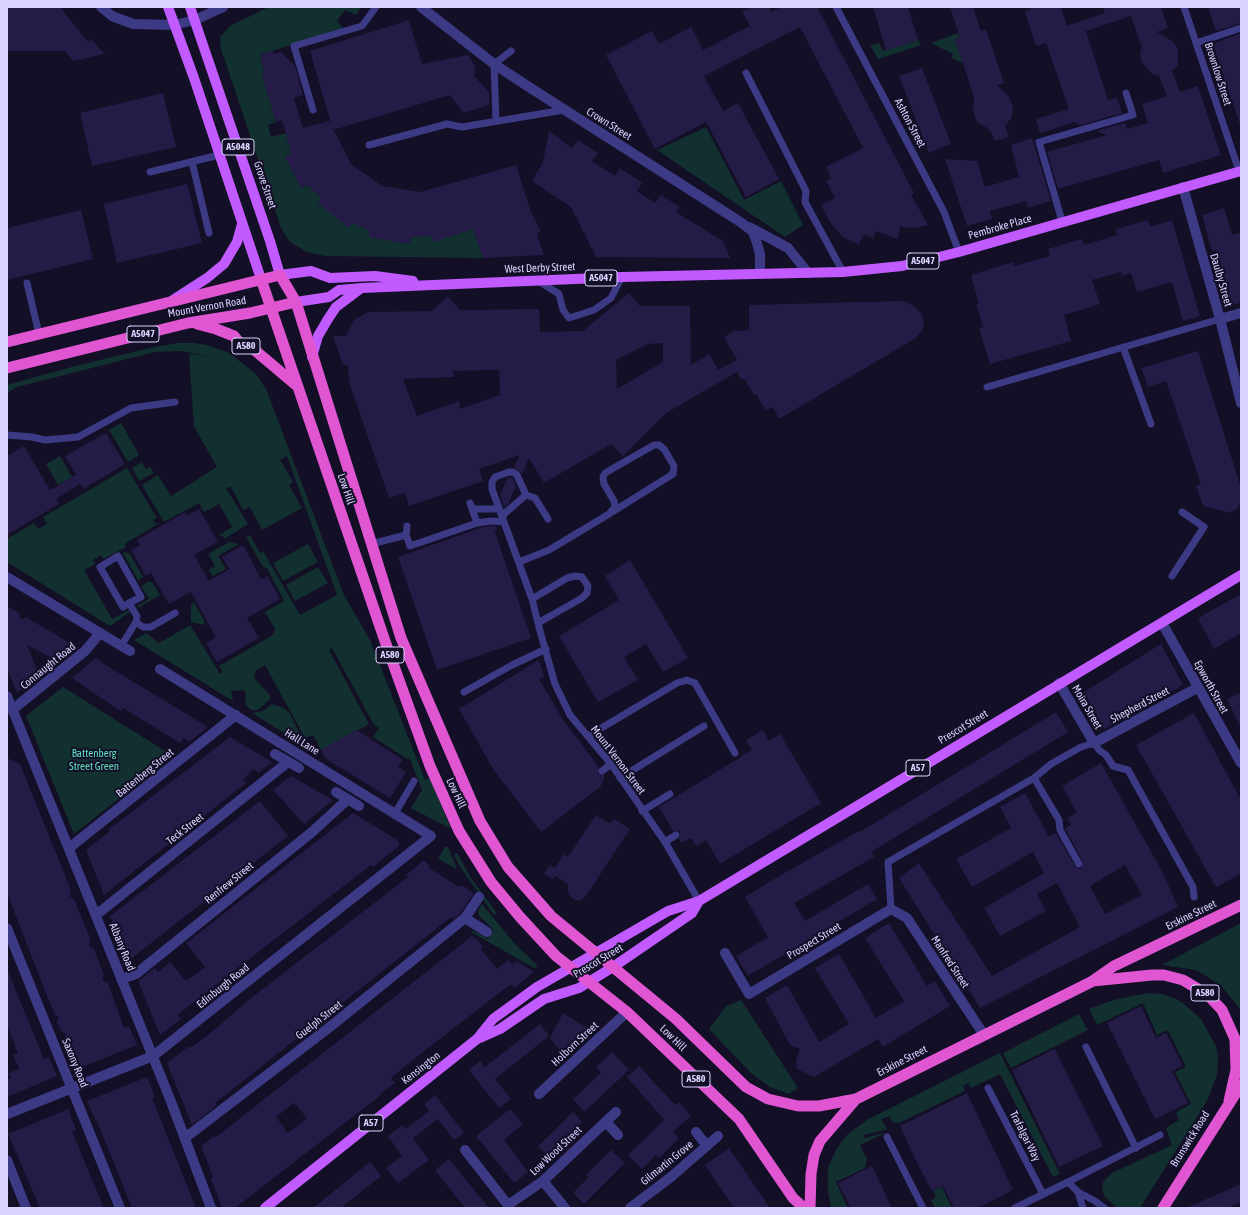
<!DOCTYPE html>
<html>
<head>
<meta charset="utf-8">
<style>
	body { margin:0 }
	#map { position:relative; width:1248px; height:1215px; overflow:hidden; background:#130f26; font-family:"Asap Condensed",sans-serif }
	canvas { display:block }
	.frame { position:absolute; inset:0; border:8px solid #d9d4ff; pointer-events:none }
</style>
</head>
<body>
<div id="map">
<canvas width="1248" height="1215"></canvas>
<div class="frame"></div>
</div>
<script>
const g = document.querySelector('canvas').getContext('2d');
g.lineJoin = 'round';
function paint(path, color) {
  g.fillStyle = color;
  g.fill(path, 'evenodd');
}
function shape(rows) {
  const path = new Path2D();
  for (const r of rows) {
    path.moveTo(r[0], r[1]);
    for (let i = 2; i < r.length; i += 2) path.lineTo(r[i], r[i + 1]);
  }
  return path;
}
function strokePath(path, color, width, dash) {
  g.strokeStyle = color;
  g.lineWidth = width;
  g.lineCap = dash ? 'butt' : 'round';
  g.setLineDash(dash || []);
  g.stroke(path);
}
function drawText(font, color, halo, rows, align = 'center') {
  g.font = font + ' "Asap Condensed",sans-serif';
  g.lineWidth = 4;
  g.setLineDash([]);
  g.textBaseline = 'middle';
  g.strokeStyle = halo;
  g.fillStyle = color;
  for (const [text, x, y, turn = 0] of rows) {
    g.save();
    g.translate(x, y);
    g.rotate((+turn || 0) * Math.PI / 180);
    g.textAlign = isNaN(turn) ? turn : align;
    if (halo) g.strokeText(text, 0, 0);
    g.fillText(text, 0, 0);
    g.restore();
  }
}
paint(shape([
	[269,7,361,7,356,15,345,10,337,21,343,28,260,55,265,74,262,75,276,122,268,125,271,137,286,133,291,153,285,156,301,188,307,185,322,198,318,203,370,231,370,237,409,244,411,237,473,229,483,258,325,256,307,252,290,242,281,228,221,49,220,37,230,26],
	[958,33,960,38,955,39,963,63,951,58,953,54,931,43],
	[918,40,921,45,878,59,870,45,879,43,883,51],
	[706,127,744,200,781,181,803,225,785,237,657,150],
	[178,343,194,343,207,345,229,353,255,373,266,389,344,595,370,640,425,780,430,778,451,829,411,808,422,790,410,759,407,759,373,737,379,728,374,725,332,648,329,650,369,724,321,750,313,735,305,738,265,665,256,670,254,678,269,694,271,698,258,710,251,710,245,704,246,693,244,690,231,691,233,701,134,640,146,633,159,643,190,625,220,674,223,672,219,666,273,635,275,629,265,612,284,601,267,568,263,567,246,537,250,535,260,553,263,551,300,615,337,595,287,456,280,460,293,482,289,485,302,508,262,530,250,507,243,510,231,487,226,488,248,524,224,539,223,536,218,536,232,527,219,504,204,512,199,503,164,522,142,485,158,475,171,496,217,467,194,426,189,354,208,356,181,351,155,352,17,387,7,393,7,385,75,366,154,347],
	[121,423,139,455,128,462,109,430],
	[60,456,72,477,58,485,46,464],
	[142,462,146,469,150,467,154,473,139,481,132,468],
	[127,468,157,518,153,520,155,524,160,523,131,540,125,544,126,547,103,559,101,555,93,560,95,564,84,570,112,619,129,610,130,612,110,626,7,562,7,539,34,523,38,529,47,524,43,517],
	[229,542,239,544,218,556,226,569,213,576,209,570,215,566,208,554],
	[308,544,318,562,283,581,273,563],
	[124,552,130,554,143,577,138,580,123,553],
	[318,567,328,583,295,601,286,585],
	[149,581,152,582,160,595,138,608,137,606,149,599,141,586],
	[194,602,204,620,204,625,191,622,191,605],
	[63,687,173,756,74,834,26,716],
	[272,704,284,708,290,714,299,732,300,737,297,741,252,713,263,711],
	[445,847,448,847,457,869,438,859],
	[457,853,471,878,497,913,494,915,461,868,454,855],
	[482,904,515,944,538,966,534,968,471,932,473,930,488,939,493,929,479,916,478,910],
	[1241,923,1241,1011,1221,985,1196,970,1162,965],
	[1148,993,1162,994,1174,998,1183,1003,1201,1019,1216,1046,1218,1057,1217,1075,1207,1101,1140,1208,1117,1208,1105,1197,1102,1188,1103,1182,1112,1173,1172,1145,1166,1128,1179,1120,1176,1112,1191,1104,1175,1072,1186,1067,1168,1030,1157,1035,1143,1003,1097,1025,1089,1009,1113,1000],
	[741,1000,798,1088,789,1094,770,1087,752,1074,709,1029,726,1006],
	[1079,1014,1088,1030,1011,1068,1003,1053],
	[1000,1053,1060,1174,1053,1177,1000,1074,971,1088,968,1083,963,1086,965,1091,899,1123,892,1122,889,1116,881,1119,886,1128,888,1129,864,1135,864,1138,888,1132,860,1145,867,1159,865,1168,836,1182,848,1208,831,1208,828,1191,828,1168,837,1148,848,1134,867,1120],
	[942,1187,952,1208,935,1208,931,1200,936,1197,933,1191]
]), '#12302f');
paint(shape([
	[7,7,60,7,88,42,91,39,105,54,73,61,65,51,7,51],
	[751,7,769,7,771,12,781,7,817,7,914,193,911,194,928,225,915,228,900,227,898,239,876,231,873,238,864,234,859,245,843,237,830,222,821,205,835,198,826,181,831,178,826,167,863,148,800,27,704,76,723,111,738,103,779,179,746,197,706,122,655,149,606,55,652,31,659,44,691,27,703,50,750,26,742,12],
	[873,7,908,7,918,40,886,50],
	[950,7,973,7,981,31,986,29,1004,83,997,85,1009,97,1013,106,1012,117,1005,126,1009,137,995,141,990,130,977,122,973,111,974,97,955,39,960,38],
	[1030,7,1061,7,1067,26,1105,13,1103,7,1161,7,1168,28,1157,32,1173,42,1178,49,1178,66,1172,71,1180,92,1198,86,1221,155,1163,173,1159,160,1058,189,1047,152,1107,135,1096,131,1125,123,1127,129,1148,123,1142,104,1167,96,1159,76,1152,74,1141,61,1140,52,1142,48,1131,16,1086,31,1108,100,1117,98,1122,113,1081,125,1074,122,1040,133,1036,119,1069,109,1046,43,1036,46,1025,12,1030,10],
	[1208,7,1241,7,1241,23,1216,31],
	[409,20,422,64,468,55,475,66,474,76,489,92,489,105,463,113,450,95,333,130,310,51],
	[1241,33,1241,122,1239,122,1213,44],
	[273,51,274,54,281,52,295,66,303,95,294,98,303,128,329,121,351,164,382,186,420,192,516,165,531,212,541,231,537,234,544,255,483,258,473,229,433,242,431,236,411,237,409,244,369,237,370,231,353,223,349,228,318,203,322,198,307,185,301,188,285,156,291,153,282,120,276,122,262,75,265,74,260,55],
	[922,68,951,144,929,153,899,76],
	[163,93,176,147,92,166,80,113],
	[549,131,572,148,578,140,598,153,592,161,615,176,620,168,642,183,637,191,655,203,661,195,680,207,676,212,723,241,730,258,596,257,571,207,532,181,543,162],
	[1032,138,1051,201,1028,208,1026,201,990,211,992,219,967,226,945,159,977,161,985,187,1019,177,1011,145],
	[187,184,202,243,117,263,104,204],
	[1224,208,1232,235,1241,233,1241,303,1232,305,1216,250,1212,251,1202,215],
	[81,210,93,259,7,280,7,228],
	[1148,220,1150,227,1172,220,1200,316,1183,321,1172,282,1137,292,1131,273,1122,276,1121,272,1092,280,1100,304,1064,315,1071,341,990,364,979,328,983,327,976,304,979,304,971,275,1013,262,1014,266,1050,256,1048,249,1082,239,1084,245,1117,235,1116,229],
	[629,293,640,306,690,306,691,365,709,354,718,370,737,360,724,337,734,331,749,330,749,305,904,301,914,306,922,315,924,323,922,331,916,338,779,419,773,407,766,411,756,394,754,395,744,378,742,380,737,372,666,413,623,456,611,444,544,483,529,458,522,474,514,467,520,455,479,469,483,481,409,506,405,493,389,498,349,382,348,365,343,365,333,336,346,336,354,320,368,312,432,311,448,296,460,310,539,309,540,332,583,331],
	[663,343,663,362,617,389,616,360,648,344],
	[499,370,500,395,460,409,459,401,417,416,403,379,454,377,453,371],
	[1198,351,1241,488,1241,501,1238,508,1230,513,1203,506,1196,486,1201,484,1166,381,1148,387,1141,368],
	[106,433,125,464,84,489,80,484,56,499,59,504,7,535,7,456,24,446,50,490,76,475,65,456],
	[508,477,513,478,516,486,508,504,504,507,500,495],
	[199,509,218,542,194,555,209,581,229,569,222,557,243,545,261,579,268,576,280,599,247,618,259,638,217,662,206,643,216,637,191,592,169,604,151,573,146,576,131,550,140,545,137,540,185,512,187,516],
	[491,526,497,527,495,532,531,638,437,670,398,557,483,527],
	[630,560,688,658,663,672,646,644,624,657,638,680,598,702,559,636,619,600,605,576],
	[1241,594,1241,633,1214,649,1198,618],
	[7,606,19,613,21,619,28,617,29,619,75,646,57,661,27,645,37,670,35,670,37,676,17,693,7,668],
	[1161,644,1183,685,1104,729,1084,692],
	[96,658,109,667,208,727,189,742,183,738,180,743,123,708,121,711,116,708,72,678],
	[539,660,544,677,539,679,563,720,599,767,598,774,604,775,604,780,600,787,541,832,493,769,459,709],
	[1241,692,1241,728,1227,699],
	[1056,712,1068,732,871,852,874,857,794,903,805,921,868,884,877,899,748,976,736,956,768,937,745,897,781,875,859,831,860,832],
	[1194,713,1241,800,1241,874,1216,887,1136,745],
	[357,730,403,760,398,767,406,772,390,798,326,759,321,750],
	[763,730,769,741,780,734,821,803,720,864,706,840,696,846,691,838,681,843,679,839,680,833,678,830,673,831,659,807,752,750,746,740],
	[230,737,272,762,258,773,254,769,243,779,246,783,232,794,104,895,86,850,110,831,108,830],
	[7,758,20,764,69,885,71,891,69,896,74,899,91,941,89,946,94,949,104,975,102,980,108,983,124,1028,129,1026,137,1045,77,1069,66,1042,63,1041,66,1034,61,1031,57,1022,59,1017,55,1015,49,1001,7,893],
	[1101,763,1163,873,1178,907,980,1008,899,878,919,863,992,976,1080,927,1057,883,1037,894,1046,911,1000,936,984,908,1044,873,1033,852,972,887,956,859,1011,828,1000,807,1025,793,1049,837,1056,833,1075,866,1079,869,1082,868,1083,862,1065,828,1071,825,1067,818,1077,813,1062,786],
	[1125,865,1142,895,1105,914,1090,886],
	[291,776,333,800,304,824,273,790],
	[260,801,288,836,128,961,110,916],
	[353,813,399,841,399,846,373,867,371,865,191,1004,178,1015,181,1019,160,1035,138,981,155,968,158,972,170,962,186,981,205,967,186,943],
	[596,815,610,824,614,819,630,829,586,896,581,900,575,900,571,897,568,892,568,884,555,876,553,879,544,874,550,865,555,868,564,854,568,857],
	[424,860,430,866,429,868,459,887,461,885,474,893,460,914,453,919,451,917,421,941,215,1103,217,1105,192,1125,167,1063,189,1046,190,1048,208,1035,255,995,408,877,406,875],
	[889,923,927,986,935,981,950,1006,883,1047,878,1039,814,1077,797,1069,796,1061,800,1049,790,1045,765,998,787,985,819,1042,849,1024,815,968,839,954,876,1018,904,1001,865,938],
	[472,936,477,939,483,947,481,949,497,969,508,960,512,964,517,961,534,972,514,988,511,984,419,1055,391,1078,395,1083,380,1094,381,1095,235,1208,222,1208,211,1179,213,1177,201,1146,214,1136,216,1137],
	[294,1103,307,1118,288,1133,276,1117],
	[7,969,44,1059,49,1057,57,1076,7,1097,7,1079,11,1078,9,1073,19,1069,13,1055,18,1053,7,1025],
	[1141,1006,1156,1038,1166,1033,1183,1066,1172,1071,1188,1103,1155,1119,1107,1023],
	[563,1013,588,1029,578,1045,565,1057,550,1038],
	[540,1024,549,1036,495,1079,511,1099,499,1108,469,1070,480,1061,485,1067],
	[1055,1049,1103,1146,1059,1167,1012,1070],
	[612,1052,629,1070,584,1112,573,1099,601,1073,596,1067],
	[639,1066,675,1105,679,1102,691,1116,673,1132,679,1138,659,1158,656,1155,642,1169,628,1155,664,1120,627,1077],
	[147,1077,155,1097,152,1098,196,1208,132,1208,97,1121,96,1121,87,1101],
	[967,1093,1013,1190,978,1208,954,1208,943,1186,932,1191,914,1157,900,1126],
	[435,1095,464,1133,454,1140,438,1119,413,1138,429,1160,398,1183,386,1168,402,1156,388,1136,403,1125,406,1129,429,1111,424,1104],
	[68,1109,76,1130,72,1131,104,1208,40,1208,8,1134],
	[510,1109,523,1124,504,1140,528,1172,514,1183,476,1136],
	[573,1112,582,1122,547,1156,538,1146],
	[729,1148,770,1208,734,1208,705,1165],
	[611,1150,625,1163,584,1204,573,1193,589,1177,586,1175],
	[449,1159,489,1208,465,1208,435,1170],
	[370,1162,381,1176,341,1208,313,1208],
	[872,1166,892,1208,851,1208,838,1183],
	[1241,1184,1241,1202,1228,1208,1186,1208]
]), '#241b47');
strokePath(shape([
	[836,7,944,212,959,252],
	[1184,7,1239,171],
	[1196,43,1241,28],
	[746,73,806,191,805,202,843,272],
	[313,110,294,46,362,26,376,7],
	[496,121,494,64,511,51],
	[369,145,447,124,462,127,564,110],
	[192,162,209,233],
	[150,172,219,155],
	[1062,221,1039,142,1133,115,1126,93],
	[540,282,559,294,563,310,569,318,594,310,611,298,622,277],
	[27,283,39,334],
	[1123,347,1151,424],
	[987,387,1220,319],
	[7,435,32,437,45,440,78,437,131,408,175,402],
	[526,495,535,498,548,519],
	[470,503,477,523],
	[472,509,499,509],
	[503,518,504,514,526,495,517,475,513,472,509,472,495,477,492,482,492,489,532,599],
	[407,526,406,535,410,546,477,523,491,521,504,522],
	[371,544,406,535],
	[519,562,549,550,609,514,673,474,674,466,664,449,659,445,654,445,605,473,603,477,604,484,614,501,615,507,609,514],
	[1172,576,1204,527,1182,512],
	[136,622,143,627,151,627,175,613],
	[538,623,582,598,587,593,588,586,582,577,575,576,567,578,532,599,540,631,555,684,570,715,611,764,665,842,699,901],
	[121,646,136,622,137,616,129,603,123,607,100,567,118,556,141,597,129,603],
	[464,692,512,665,546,649],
	[588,736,677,683,687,680,695,683,735,753],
	[602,771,611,764],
	[620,778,704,726],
	[1034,778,1059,820,1060,830,1079,864],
	[642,811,670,794],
	[394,815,414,781],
	[665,842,676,835],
	[891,909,888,862,1034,778,1051,764,1081,747,1094,743,1099,750,1106,755,1113,766,1128,770,1193,887,1194,897],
	[1086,1047,1136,1148],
	[988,1088,1043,1194],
	[887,1137,923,1208],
	[1068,1182,1160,1135],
	[1015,1208,1068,1182,1078,1192],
	[1083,1208,1078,1192,1095,1201,1104,1208]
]), '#3d3a85', 7);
strokePath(shape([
	[12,710,85,651,100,633]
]), '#3d3a85', 10);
strokePath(shape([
	[101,7,112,16,133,24,174,25],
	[1220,319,1241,313],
	[7,577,130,651],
	[1162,623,1241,763],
	[1059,683,1094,743,1197,688],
	[7,696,170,1099,211,1208],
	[275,754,299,768],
	[336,792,359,806],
	[69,848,236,715],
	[96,915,288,762],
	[465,918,487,932],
	[7,928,120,1208],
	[725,953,749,994,891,909,907,918,984,1035],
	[121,979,136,974,312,832,348,799],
	[539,1094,627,1012],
	[7,1114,153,1056,431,836,160,669],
	[606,1122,618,1135],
	[696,1132,707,1146],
	[185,1138,331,1026,465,918,479,897],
	[465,1150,508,1205,543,1181,616,1112],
	[7,1160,26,1208],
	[543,1181,565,1208],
	[630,1208,671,1177,718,1136]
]), '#3d3a85', 10);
strokePath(shape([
	[421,7,494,64,532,89,742,223,753,232,756,240,760,254,760,273],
	[174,25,195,20,223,7],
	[1183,187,1220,319,1241,403],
	[749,227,788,248,808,273]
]), '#3d3a85', 10);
strokePath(shape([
	[168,7,194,78,261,279],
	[190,7,270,241,280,275,311,271,330,278,375,276,413,281],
	[173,300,207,278,224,264,237,242,242,224],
	[296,302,329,297,339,290,362,288,622,277,843,272,902,266,959,252,1241,171],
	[312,357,318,336,328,319,336,307,360,289],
	[480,1038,500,1029,544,999,579,988,613,967,692,913,699,901],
	[265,1208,477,1039,493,1019,537,987,668,911,699,901,1241,575]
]), '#c25bff', 10);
strokePath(shape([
	[261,279,386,644,430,766,459,831,491,882,520,917,556,956,627,1012,739,1119,793,1198,804,1208],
	[197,324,216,329,234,336,241,345,251,347,296,385],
	[7,342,280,275,296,302,401,638,480,821,508,867,551,916,676,1019,746,1087,768,1099,798,1106,819,1106,856,1099,1091,982,1114,966,1241,905],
	[7,368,188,323,250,313,296,302],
	[1093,981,1152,975,1164,975,1183,980,1208,995,1222,1010,1235,1039,1236,1070,1229,1101],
	[810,1208,811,1174,814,1155,820,1141,856,1099],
	[1163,1208,1241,1085]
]), '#e055d1', 11);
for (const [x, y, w] of [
	[238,147,32],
	[923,261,32],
	[601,278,32],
	[143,334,32],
	[246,346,28],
	[390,655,28],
	[918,768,24],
	[1205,993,28],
	[696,1079,28],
	[371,1123,24]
]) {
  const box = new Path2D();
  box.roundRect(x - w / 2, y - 8, w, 16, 3);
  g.fillStyle = '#130f26';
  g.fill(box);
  strokePath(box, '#d9d4ff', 1);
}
drawText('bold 10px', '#d9d4ff', null, [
	["A5048",238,147],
	["A5047",923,261],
	["A5047",601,278],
	["A5047",143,334],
	["A580",246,346],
	["A580",390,655],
	["A57",918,768],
	["A580",1205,993],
	["A580",696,1079],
	["A57",371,1123]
]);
drawText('11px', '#d9d4ff', '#130f26', [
	["Brownlow Street",1218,74,72],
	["Ashton Street",910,123,62],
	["Crown Street",609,124,32],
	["Grove Street",265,185,71],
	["Pembroke Place",1000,227,-16],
	["West Derby Street",540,268,-2],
	["Daulby Street",1221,280,74],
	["Mount Vernon Road",207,307,-10],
	["Low Hill",346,489,71],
	["Connaught Road",48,666,-39],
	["Epworth Street",1211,687,61],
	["Shepherd Street",1140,705,-28],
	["Moira Street",1087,707,60],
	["Prescot Street",963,727,-31],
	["Hall Lane",302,742,32],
	["Mount Vernon Street",618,760,53],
	["Battenberg Street",145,773,-39],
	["Low Hill",456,793,65],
	["Teck Street",185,829,-38],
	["Renfrew Street",229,883,-39],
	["Erskine Street",1191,915,-26],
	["Prospect Street",814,941,-31],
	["Albany Road",122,947,68],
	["Prescot Street",598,961,-31],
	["Manfred Street",950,962,57],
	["Edinburgh Road",223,986,-39],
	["Guelph Street",319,1020,-38],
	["Low Hill",673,1038,44],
	["Holborn Street",575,1044,-43],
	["Erskine Street",902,1061,-27],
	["Saxony Road",75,1063,68],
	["Kensington",421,1068,-38],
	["Trafalgar Way",1025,1136,63],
	["Brunswick Road",1190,1139,-58],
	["Low Wood Street",556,1151,-43],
	["Gilmartin Grove",667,1163,-39]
]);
drawText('11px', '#5fe0c0', '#130f26', [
	["Battenberg",94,754],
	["Street Green",94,767]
]);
</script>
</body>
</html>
